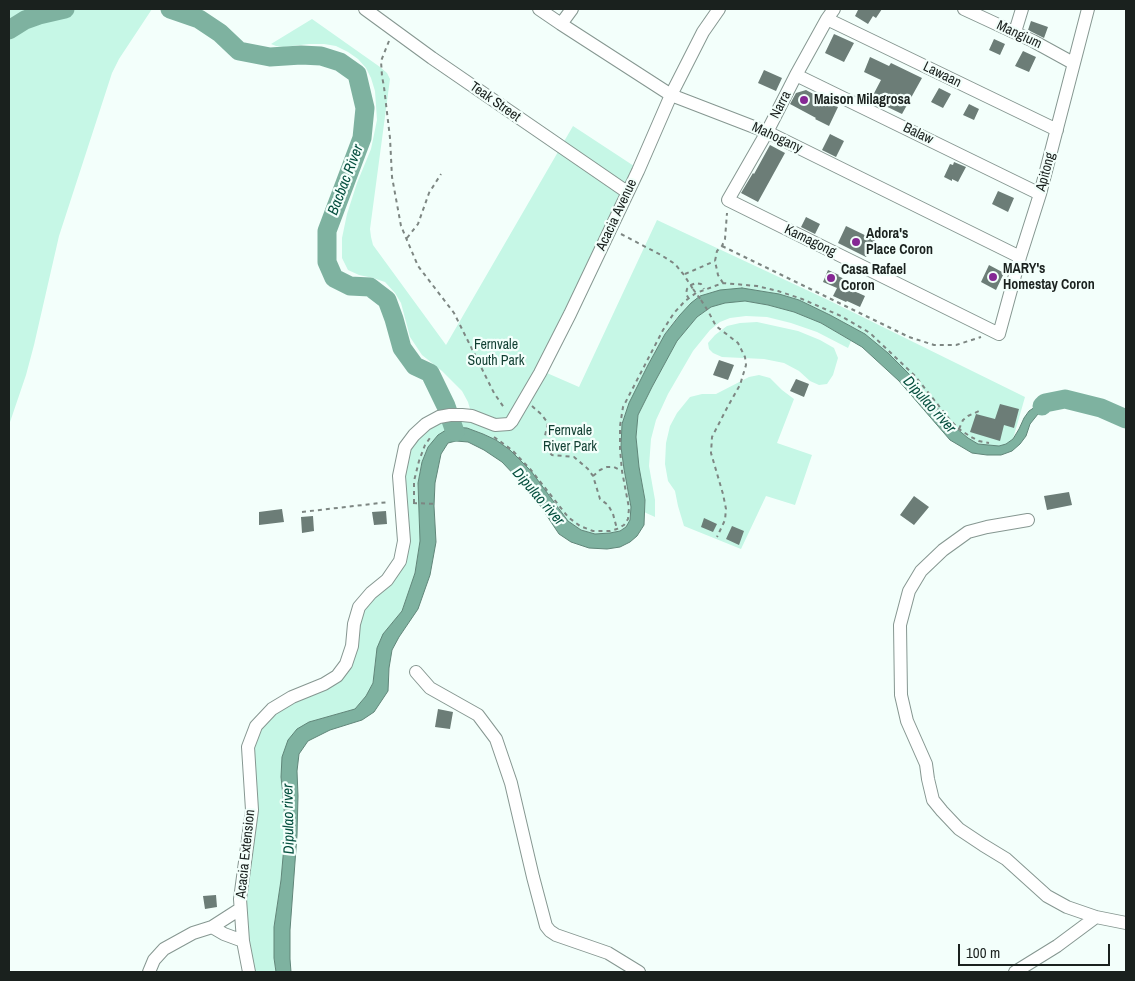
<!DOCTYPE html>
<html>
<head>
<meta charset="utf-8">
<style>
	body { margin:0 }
	#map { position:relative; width:1135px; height:981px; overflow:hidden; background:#f3fffb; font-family:"Archivo Narrow",sans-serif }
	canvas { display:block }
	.frame { position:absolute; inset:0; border:10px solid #1a211e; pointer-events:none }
	.scale { position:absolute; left:958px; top:944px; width:152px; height:22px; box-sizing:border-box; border:2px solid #1a211e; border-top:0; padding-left:6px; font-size:15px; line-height:18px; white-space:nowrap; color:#1a211e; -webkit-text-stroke:4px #f3fffb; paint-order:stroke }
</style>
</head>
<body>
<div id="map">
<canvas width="1135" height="981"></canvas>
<div class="frame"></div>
<div class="scale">100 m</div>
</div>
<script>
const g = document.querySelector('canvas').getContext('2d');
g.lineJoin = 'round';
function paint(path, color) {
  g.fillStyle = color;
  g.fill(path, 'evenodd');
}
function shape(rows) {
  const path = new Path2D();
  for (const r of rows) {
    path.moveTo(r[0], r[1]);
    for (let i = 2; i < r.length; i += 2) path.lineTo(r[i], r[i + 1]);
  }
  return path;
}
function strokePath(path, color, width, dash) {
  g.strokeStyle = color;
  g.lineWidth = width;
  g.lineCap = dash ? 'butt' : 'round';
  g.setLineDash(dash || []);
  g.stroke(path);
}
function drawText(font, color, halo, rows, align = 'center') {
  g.font = font + ' "Archivo Narrow",sans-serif';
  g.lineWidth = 4.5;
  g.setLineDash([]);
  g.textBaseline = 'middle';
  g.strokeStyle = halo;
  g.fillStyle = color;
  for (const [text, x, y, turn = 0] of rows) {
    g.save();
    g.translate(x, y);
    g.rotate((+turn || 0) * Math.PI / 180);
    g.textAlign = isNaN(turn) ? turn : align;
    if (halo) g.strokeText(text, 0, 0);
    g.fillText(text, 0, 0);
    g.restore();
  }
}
paint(shape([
	[9,9,152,9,119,59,112,73,59,236,34,345,26,375,9,425],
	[312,19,380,67,387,73,390,79,370,229,371,237,373,245,446,345,573,126,637,168,540,370,579,387,657,220,828,300,1025,397,1013,439,1006,444,999,446,978,444,968,438,950,423,909,374,888,353,865,334,830,315,799,300,761,291,678,316,665,334,648,365,622,424,621,447,624,469,631,507,630,520,626,527,620,531,610,533,595,534,581,530,568,521,549,495,510,450,496,440,483,434,467,428,456,427,428,447,422,462,418,483,420,541,415,573,402,611,383,634,375,664,373,683,366,696,355,709,309,722,281,777,284,805,285,834,281,880,274,927,274,958,276,972,249,972,243,941,252,810,248,768,256,726,337,676,354,624,400,561,405,447,426,424,472,416,468,402,462,391,442,371,422,355,410,337,401,303,395,293,385,282,373,278,359,275,348,270,342,258,342,238,347,214,357,183,371,149,377,120,375,91,371,78,366,68,358,59,348,52,336,46,324,44,309,44,283,47,276,46,271,44],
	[745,301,768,305,794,312,821,323,851,341,848,348,817,332,791,323,767,317,746,316,730,318,720,322,710,330,693,351,668,394,656,420,651,439,649,466,655,500,655,517,644,512,645,500,638,467,636,437,638,415,652,387,677,341,697,317,711,307,725,302],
	[757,322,798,331,820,340,834,348,838,358,833,375,827,384,819,385,810,381,799,371,784,363,764,359,722,357,713,353,709,349,708,343,715,335,727,326,740,323],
	[759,375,770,378,782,390,794,399,777,443,812,455,795,505,766,496,741,549,684,526,678,506,675,491,668,481,665,464,666,443,670,426,677,413,690,397,702,394,716,394,749,377]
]), '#c6f7e6');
const water = shape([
	[742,288,779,294,799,300,830,315,865,334,888,353,909,374,950,423,968,438,978,444,999,446,1006,444,1013,439,1019,429,1024,418,1029,411,1047,399,1065,399,1048,407,1038,414,1030,424,1026,436,1020,444,1012,451,1001,455,987,455,972,453,950,440,899,381,862,347,821,323,794,312,768,305,745,301,725,303,711,307,697,317,677,341,652,387,638,415,636,437,639,467,645,500,644,525,637,536,630,542,620,547,607,549,589,548,571,542,559,534,541,507,520,481,502,462,484,450,468,442,456,441,448,443,441,454,435,483,434,506,436,542,430,575,418,609,399,637,392,650,389,668,388,691,374,712,362,720,330,730,308,741,299,754,297,771,298,796,297,835,290,930,290,959,291,972,276,972,274,958,274,927,281,880,285,834,284,805,281,777,282,757,288,740,297,729,309,722,355,709,366,696,373,683,377,648,383,634,402,611,415,573,420,541,418,483,422,462,428,447,438,435,446,430,453,427,467,428,483,434,496,440,510,450,531,471,568,521,581,530,595,534,610,533,620,531,626,527,630,520,631,507,624,469,621,447,622,424,629,403,648,365,665,334,679,316,691,303,700,296,720,290,742,288]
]);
paint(water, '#7eb2a0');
strokePath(water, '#608679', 1);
strokePath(shape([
	[170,9,199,19,220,33,239,51,270,57,301,55,321,56,340,62,357,74,365,108,362,138,327,231,327,262,334,278,350,286,370,287,387,300,394,319,402,348,415,366,430,373,446,406,455,432],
	[9,30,25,20,39,15,65,9],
	[1042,406,1045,403,1065,399,1101,408,1126,419]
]), '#7eb2a0', 19);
paint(shape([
	[856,9,882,9,876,18,873,16,868,24,855,16,858,10],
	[1031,21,1048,27,1044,38,1028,30],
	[834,34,854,43,844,62,825,53],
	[994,39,1005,44,1000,55,989,50],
	[1023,51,1036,57,1029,72,1015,66],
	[870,57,889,66,891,63,922,78,902,114,871,99,881,80,864,72],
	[764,70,782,78,776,91,758,83],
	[939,88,951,94,943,108,931,102],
	[806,90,817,96,817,97,838,107,829,126,815,119,816,118,790,104,796,93],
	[969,104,979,109,974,120,963,115],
	[830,134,844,141,836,157,822,150],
	[770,145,785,153,758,202,741,193,753,173,754,174],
	[954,162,966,167,958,182,952,179,952,181,944,177,950,164,953,165],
	[998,191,1014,198,1008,212,992,204],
	[806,217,820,224,815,234,801,227],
	[846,226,875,240,866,257,838,243],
	[989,265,1004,273,996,290,981,282],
	[828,270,839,275,838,276,855,284,852,290,865,296,860,307,847,301,846,302,833,296,837,288,823,282],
	[719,360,734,365,728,380,713,375],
	[796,379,809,384,804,397,790,391],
	[1000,404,1019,409,1014,428,1004,425,1000,441,970,432,976,414,995,419],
	[1069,492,1072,505,1047,510,1044,496],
	[914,496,929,507,914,525,900,515],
	[282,509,284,522,259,525,259,512],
	[386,511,387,524,374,525,372,512],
	[313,516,314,531,302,533,301,517],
	[704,518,717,524,713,532,701,527],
	[732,526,744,531,739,545,726,539],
	[438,709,453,712,450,729,435,727],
	[216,895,217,907,205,909,203,896]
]), '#6c7d77');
const minor = shape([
	[365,9,432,58,627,192],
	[539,9,561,24,671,95,767,132,1020,257],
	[834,9,827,19,796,75,767,132,728,200,999,334,1020,257,1040,194,1088,9],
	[964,9,1033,41,1073,63],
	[827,19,1057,130],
	[561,24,572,9],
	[1015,32,1022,9],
	[796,75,1040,194],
	[1028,520,987,527,968,532,943,550,921,571,909,591,900,625,901,695,907,721,926,764,928,779,933,800,942,811,959,829,983,845,1006,859,1047,896,1067,907,1096,917,1126,923],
	[416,672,430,688,478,715,496,739,511,783,533,877,546,926,550,931,556,935,608,953,639,972],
	[212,927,224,934,243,941],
	[149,972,154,960,164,949,193,933,212,927,240,909],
	[249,972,243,941,240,899,252,810,248,747,256,726,272,709,292,697,324,684,337,676,346,664,352,646,354,624,359,607,371,593,387,580,400,561,404,541,399,476,405,447,414,435,426,424,439,417,450,415,462,415,472,416,495,425,509,424,512,421,540,373,570,314,638,171,671,95,703,32,719,9],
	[1015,972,1057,946,1096,917]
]);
strokePath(minor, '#869791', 14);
strokePath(shape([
	[389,41,381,61,382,76,384,87,390,138,392,177,401,226,418,266,454,313,494,393,505,409],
	[621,234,661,255,675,264,684,275,693,289],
	[407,238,418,224,429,193,441,174],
	[722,246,909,337,934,345,956,345,981,337],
	[685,274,715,261],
	[723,283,718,275,715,261,717,251,722,246,725,239,727,213],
	[689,299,686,294,687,289,691,285,696,283,701,284,704,289],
	[701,300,708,311,716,326,738,343,745,357,746,365,740,385,728,406,712,437,711,453,723,494,726,509,725,520,717,537],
	[532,406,541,414,548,423,544,440,547,450,552,455,574,457,588,469,593,476,600,499,608,505,613,514,617,529],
	[959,429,963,420,968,416,979,411],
	[494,437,512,450,531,470,568,517,580,526,593,531,610,531,617,529,624,525,628,519,629,508,622,471,620,449,620,426,623,407,663,330,674,313,685,301,696,293,723,283,757,286,778,291,802,299,841,316,870,333,915,376,950,420,959,429,971,437,979,441,989,443],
	[593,476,600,470,607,467,614,467,622,471],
	[413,503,437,504],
	[414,503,414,481,419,461,425,445,432,435],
	[302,512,389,502]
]), '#7d8682', 2, [4, 4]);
strokePath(minor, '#fff', 12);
strokePath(shape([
	[693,289,701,300]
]), '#7d8682', 2, [4, 4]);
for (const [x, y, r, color] of [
	[804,100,5,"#852894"],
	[856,242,5,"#852894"],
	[993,277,5,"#852894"],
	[831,278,5,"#852894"]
]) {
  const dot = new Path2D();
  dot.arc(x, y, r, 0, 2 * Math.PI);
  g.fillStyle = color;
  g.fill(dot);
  strokePath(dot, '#f3fffb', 2);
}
drawText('14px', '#1a211e', '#f3fffb', [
	["Mangium",1019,35,25],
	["Lawaan",942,75,26],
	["Teak Street",495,102,35],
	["Narra",781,105,-63],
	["Balaw",918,134,26],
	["Mahogany",777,138,25],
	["Apitong",1046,172,-75],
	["Acacia Avenue",617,215,-65],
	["Kamagong",810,241,26],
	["Acacia Extension",246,854,-84]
]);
drawText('bold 14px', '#1a211e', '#f3fffb', [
	["Maison Milagrosa",814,100],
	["Adora's",866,234],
	["Place Coron",866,250],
	["MARY's",1003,269],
	["Homestay Coron",1003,285],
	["Casa Rafael",841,270],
	["Coron",841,286]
], 'left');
drawText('14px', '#113f32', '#f3fffb', [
	["Fernvale",496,345],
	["South Park",496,361],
	["Fernvale",570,431],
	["River Park",570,447]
]);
drawText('italic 15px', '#054f3e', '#f3fffb', [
	["Bacbac River",346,180,-69],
	["Dipulao river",929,405,48],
	["Dipulao river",538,497,49],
	["Dipulao river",289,819,-91]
]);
</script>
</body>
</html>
